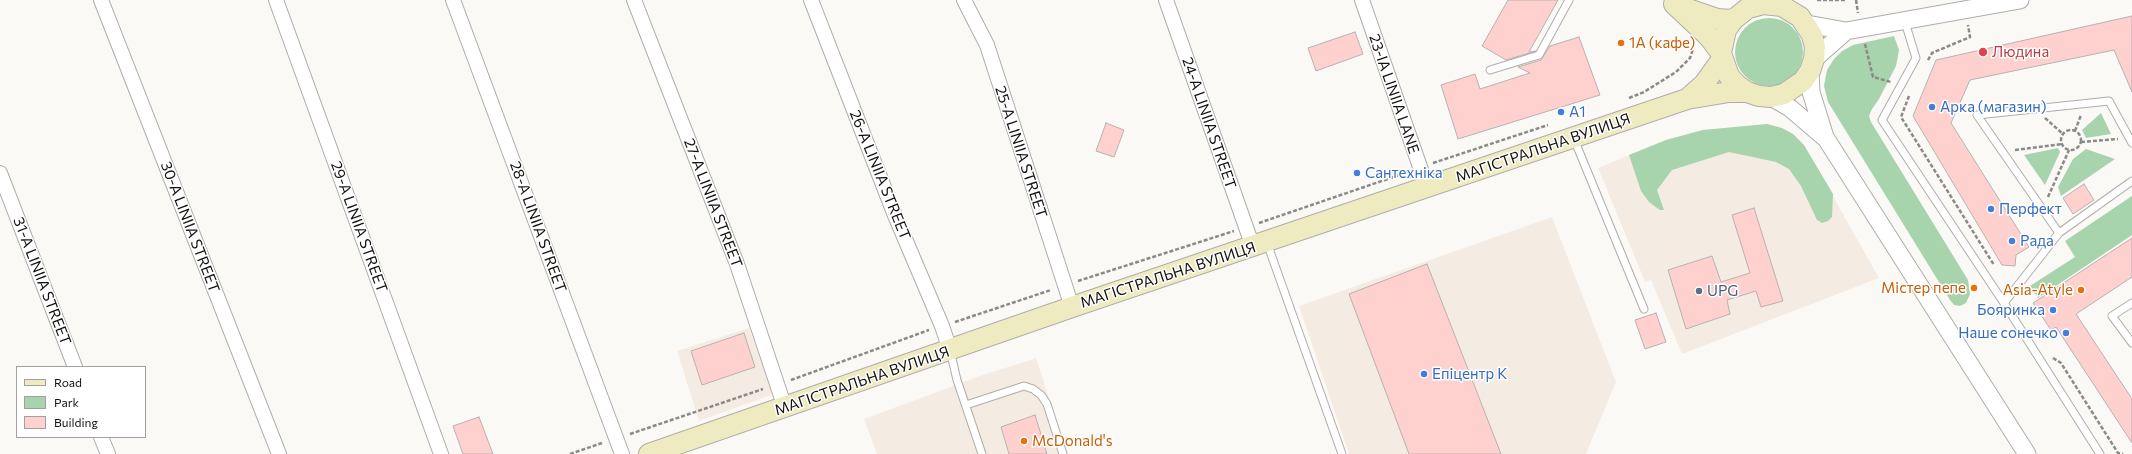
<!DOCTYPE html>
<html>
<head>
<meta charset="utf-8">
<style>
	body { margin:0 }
	#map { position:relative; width:2132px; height:454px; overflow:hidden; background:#fbf9f6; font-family:Commissioner,sans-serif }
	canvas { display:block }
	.legend { position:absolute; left:16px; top:366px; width:130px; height:72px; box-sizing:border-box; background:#fff; border:1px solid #a1a0a0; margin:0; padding:5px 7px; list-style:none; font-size:12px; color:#131211 }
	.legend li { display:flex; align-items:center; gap:8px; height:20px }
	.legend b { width:20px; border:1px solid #a1a0a0 }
</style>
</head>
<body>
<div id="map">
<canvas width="2132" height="454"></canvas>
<ul class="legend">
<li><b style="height:5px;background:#efebc0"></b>Road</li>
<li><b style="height:11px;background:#a7d4ac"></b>Park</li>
<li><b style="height:11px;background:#fed0ce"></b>Building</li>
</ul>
</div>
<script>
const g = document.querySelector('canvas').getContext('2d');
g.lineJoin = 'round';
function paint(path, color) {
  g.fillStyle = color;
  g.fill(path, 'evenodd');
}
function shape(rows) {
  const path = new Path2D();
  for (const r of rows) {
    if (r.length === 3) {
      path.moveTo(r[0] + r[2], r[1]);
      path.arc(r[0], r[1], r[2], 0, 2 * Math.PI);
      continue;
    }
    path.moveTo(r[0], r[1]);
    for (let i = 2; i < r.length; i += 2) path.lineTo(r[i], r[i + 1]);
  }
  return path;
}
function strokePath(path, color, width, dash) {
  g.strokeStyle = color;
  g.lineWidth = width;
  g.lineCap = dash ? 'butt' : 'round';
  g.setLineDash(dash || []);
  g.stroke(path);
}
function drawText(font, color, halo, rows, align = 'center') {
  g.font = font + ' Commissioner,sans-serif';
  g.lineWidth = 3;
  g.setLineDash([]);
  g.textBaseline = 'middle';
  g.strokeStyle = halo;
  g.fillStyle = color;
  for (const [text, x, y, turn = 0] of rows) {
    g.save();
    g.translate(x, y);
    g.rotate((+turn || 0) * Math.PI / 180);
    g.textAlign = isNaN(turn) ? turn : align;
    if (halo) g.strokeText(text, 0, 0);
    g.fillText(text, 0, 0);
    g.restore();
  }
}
paint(shape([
	[1767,124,1782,128,1793,134,1804,145,1879,278,1682,354,1651,280,1645,282,1598,168,1666,140,1703,130],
	[1552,217,1616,382,1586,454,1349,454,1299,306],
	[749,328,774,394,699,421,677,351],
	[1036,358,1067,454,877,454,864,419,977,377]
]), '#f4ece3');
paint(shape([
	[1769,52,34],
	[1894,36,1899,50,1896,66,1879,99,1872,109,1869,116,1871,122,1968,280,1970,294,1966,303,1960,306,1954,305,1950,300,1828,102,1824,86,1827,70,1834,59,1842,51,1853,45],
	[2101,113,2111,134,2086,138,2082,130],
	[1767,124,1782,128,1793,134,1804,145,1833,194,1832,217,1828,221,1822,223,1817,220,1801,186,1789,169,1776,162,1729,152,1672,170,1657,190,1664,210,1660,210,1649,202,1641,191,1629,155,1666,140,1703,130],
	[2058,148,2060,152,2045,185,2024,155],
	[2086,149,2115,159,2061,196,2058,187,2073,159],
	[2132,196,2132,235,2038,298,2030,286,2075,257,2065,241]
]), '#a7d4ac');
const building = shape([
	[1508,0,1558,0,1529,52,1536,51,1506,60,1482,46,1508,0],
	[2132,16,2132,92,2114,50,1970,80,1951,123,2029,247,2016,255,2015,266,2002,265,1913,116,1936,60,2132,16],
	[1355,32,1363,54,1316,71,1308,48,1355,32],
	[1579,37,1600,95,1458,139,1441,85,1475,74,1480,89,1530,73,1518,67,1541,60,1550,46,1579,37],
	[1106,123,1124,130,1114,157,1096,151,1106,123],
	[2084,184,2094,200,2073,214,2063,198,2084,184],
	[1754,208,1783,301,1761,307,1756,291,1727,300,1730,314,1686,329,1668,270,1712,256,1721,282,1750,273,1732,215,1754,208],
	[2132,238,2132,277,2076,314,2132,399,2132,443,2056,327,2051,330,2033,303,2132,238],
	[1427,264,1501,454,1409,454,1349,294,1427,264],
	[1656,313,1666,342,1645,349,1635,320,1656,313],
	[744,333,755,367,702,385,691,351,744,333],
	[1035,415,1047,454,1009,454,1001,427,1035,415],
	[479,417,493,454,463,454,453,426,479,417]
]);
paint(building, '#fed0ce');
strokePath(building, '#b7b2b2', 1);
const service = shape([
	[1905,22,1916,58,1882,120,2004,303,2100,454],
	[1490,70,1539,55,1569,0],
	[1574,139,1644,309],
	[2059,233,1977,115,2109,101,2132,143],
	[1267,243,1342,454],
	[2004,303,2059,233,2132,181],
	[2132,303,2112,316,2132,343],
	[950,350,957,380,982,454],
	[966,405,1024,386,1033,389,1041,395,1047,404,1063,454]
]);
const minor = shape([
	[101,0,279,454],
	[276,0,441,454],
	[453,0,622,454],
	[634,0,737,264,785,408],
	[811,0,894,213,942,326,950,350],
	[964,0,987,45,1072,307],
	[1166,0,1253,247],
	[1362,0,1427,187],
	[0,173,75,367],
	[101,437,108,454]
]);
const tertiary = shape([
	[1807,24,1846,31,2020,0],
	[1814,59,1846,31],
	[1810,71,1811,92,1825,137,2027,454],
	[1771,97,1790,108,1824,137]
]);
const secondary = shape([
	[1674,4,1709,37,1721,53,1729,76,1737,85,1747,92,1759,96,1771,97,1784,94,1803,81,1810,71,1814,59,1815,47,1812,35,1800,17,1782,6,1763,4,1748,8,1733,20,1726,30,1721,53],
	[1685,8,1717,19,1733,20],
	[1687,99,1704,84,1722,59],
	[649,454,1072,307,1687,99,1729,92,1747,92]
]);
strokePath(service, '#afadaa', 9);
strokePath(minor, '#afadaa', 16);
strokePath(tertiary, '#afadaa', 19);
strokePath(secondary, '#afadaa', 22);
strokePath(shape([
	[1817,0,1845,0],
	[1856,0,1858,13],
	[1865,44,1873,77,1891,82],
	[1928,60,1932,53,1970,37,1968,25],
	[1909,96,1901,117,1994,265],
	[1629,98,1644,92,1676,72,1690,58,1694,46],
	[2045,118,2063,134],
	[2071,140,10],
	[2075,131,2081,115],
	[2081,142,2118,139],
	[2015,150,2062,144],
	[1433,163,1548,125],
	[2048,197,2069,150],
	[1259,223,1408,172],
	[1078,281,1234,231],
	[955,322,1051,290],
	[2053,358,2061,363,2118,453,2123,454],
	[791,380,929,330],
	[630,434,763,389],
	[570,454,602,443]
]), '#8c8a88', 2.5, [4, 2]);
strokePath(service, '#fff', 7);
strokePath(minor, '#fff', 14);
strokePath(tertiary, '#fff', 17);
strokePath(secondary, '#efebc0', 20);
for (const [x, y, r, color] of [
	[1621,43,4,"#e8710a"],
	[1983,52,5,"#e0444e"],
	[1932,107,4,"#3f7fe0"],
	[1561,112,4,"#3f7fe0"],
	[1357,173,4,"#3f7fe0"],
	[1991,209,4,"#3f7fe0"],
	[2012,241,4,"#3f7fe0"],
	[1974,288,4,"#e8710a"],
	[2081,290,4,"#e8710a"],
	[1699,291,4,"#5c6f8a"],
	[2053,310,4,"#3f7fe0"],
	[2066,333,4,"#3f7fe0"],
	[1424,374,4,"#3f7fe0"],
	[1024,441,4,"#e8710a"]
]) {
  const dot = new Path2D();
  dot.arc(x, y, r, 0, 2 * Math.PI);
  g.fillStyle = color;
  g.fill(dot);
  strokePath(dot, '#fff', 1.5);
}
drawText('15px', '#c56008', '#fff', [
	["1А (кафе)",1629,43],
	["Містер пепе",1966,288,"right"],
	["Asia-Atyle",2073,290,"right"],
	["McDonald's",1032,441]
], 'left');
drawText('15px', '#be3a42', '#fff', [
	["Людина",1992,52]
], 'left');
drawText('15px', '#131211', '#fff', [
	["23-IA LINIIA LANE",1394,94,71],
	["24-A LINIIA STREET",1209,123,71],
	["МАГІСТРАЛЬНА ВУЛИЦЯ",1543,148,-19],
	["25-A LINIIA STREET",1021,152,72],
	["26-A LINIIA STREET",880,175,68],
	["27-A LINIIA STREET",713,203,69],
	["30-A LINIIA STREET",190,227,69],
	["29-A LINIIA STREET",359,227,70],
	["28-A LINIIA STREET",538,227,70],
	["МАГІСТРАЛЬНА ВУЛИЦЯ",1168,275,-18],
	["31-A LINIIA STREET",42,281,69],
	["МАГІСТРАЛЬНА ВУЛИЦЯ",862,381,-19]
]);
drawText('15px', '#366cbe', '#fff', [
	["Арка (магазин)",1940,107],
	["А1",1569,112],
	["Сантехніка",1365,173],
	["Перфект",1999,209],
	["Рада",2020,241],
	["Бояринка",2045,310,"right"],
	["Наше сонечко",2058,333,"right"],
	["Епіцентр К",1432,374]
], 'left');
drawText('15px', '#4e5e75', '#fff', [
	["UPG",1707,291]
], 'left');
</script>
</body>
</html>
